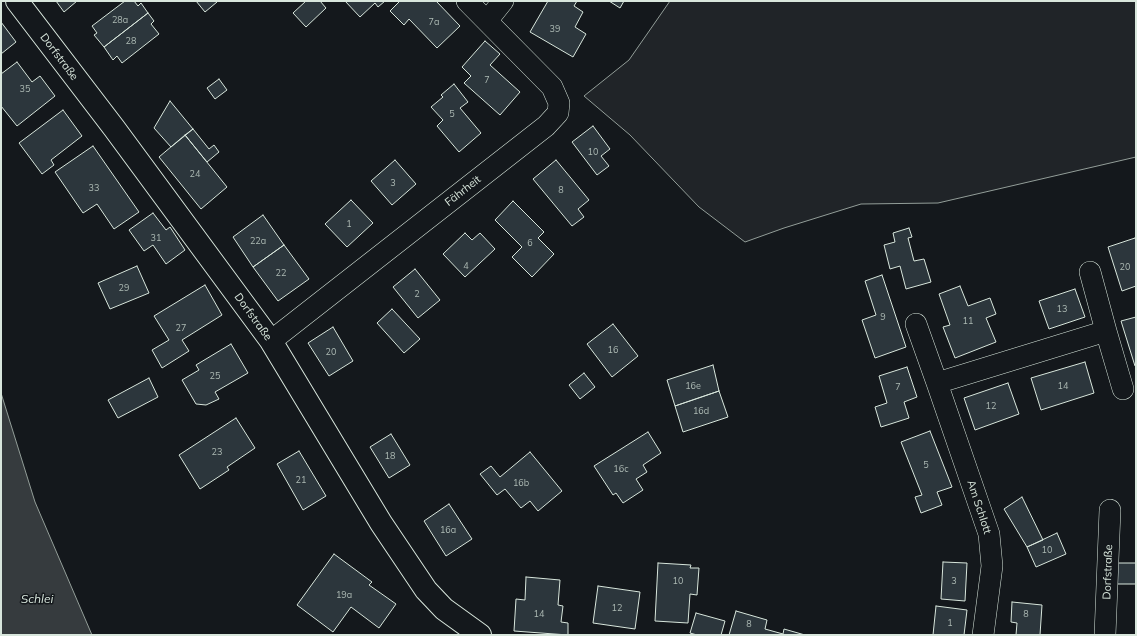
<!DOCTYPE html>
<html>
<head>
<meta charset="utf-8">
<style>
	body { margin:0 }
	#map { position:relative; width:1137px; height:636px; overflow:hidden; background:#14181c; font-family:Mulish,sans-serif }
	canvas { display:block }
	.frame { position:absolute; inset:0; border:2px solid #d8e6dc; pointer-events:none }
</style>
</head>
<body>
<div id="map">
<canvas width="1137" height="636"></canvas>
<div class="frame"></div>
</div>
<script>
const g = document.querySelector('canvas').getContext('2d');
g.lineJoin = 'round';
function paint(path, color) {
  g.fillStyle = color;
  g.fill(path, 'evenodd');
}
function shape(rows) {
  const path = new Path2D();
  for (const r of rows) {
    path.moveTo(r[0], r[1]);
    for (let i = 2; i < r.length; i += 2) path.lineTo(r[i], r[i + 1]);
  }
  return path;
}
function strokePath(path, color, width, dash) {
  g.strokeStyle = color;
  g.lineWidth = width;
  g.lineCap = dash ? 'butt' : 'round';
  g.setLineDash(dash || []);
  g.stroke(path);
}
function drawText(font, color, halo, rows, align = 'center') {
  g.font = font + ' Mulish,sans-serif';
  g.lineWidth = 3;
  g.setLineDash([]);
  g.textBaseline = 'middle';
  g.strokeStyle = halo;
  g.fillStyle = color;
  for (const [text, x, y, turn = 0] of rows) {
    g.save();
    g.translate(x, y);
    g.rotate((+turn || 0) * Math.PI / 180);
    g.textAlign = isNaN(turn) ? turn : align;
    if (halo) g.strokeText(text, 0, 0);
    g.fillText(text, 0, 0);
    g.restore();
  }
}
const green = shape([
	[670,1,1136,1,1136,157,938,203,861,204,784,228,745,242,699,207,630,135,584,96,629,60,670,1]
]);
paint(green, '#202428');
strokePath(green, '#939e99', 1);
const water = shape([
	[1,393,35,502,92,635,1,635,1,393]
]);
paint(water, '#363b3e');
strokePath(water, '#939e99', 1);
const building = shape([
	[56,1,77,1,64,12,56,1],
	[125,1,134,1,138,6,141,3,148,13,104,47,94,35,97,33,92,26,125,1],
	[196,1,216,1,217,2,205,12,196,1],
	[306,1,320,1,326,8,306,27,293,13,306,1],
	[345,1,385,1,378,7,375,3,360,17,345,1],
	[400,1,436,1,460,26,437,48,409,19,404,25,390,11,400,1],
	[548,1,577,1,574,6,583,12,575,27,586,34,573,57,530,32,548,1],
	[609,1,624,1,620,8,609,1],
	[148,13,154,21,151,24,159,34,122,63,117,56,113,60,104,47,148,13],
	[1,22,16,42,1,54,1,22],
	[485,41,500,54,490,65,520,92,500,115,464,83,471,76,462,67,485,41],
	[17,62,32,82,40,76,55,96,17,126,1,106,1,74,17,62],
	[219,79,227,90,215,99,207,88,219,79],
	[454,84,468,102,460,108,481,133,459,152,437,126,443,120,431,107,443,97,441,95,454,84],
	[170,101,193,129,171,147,154,128,170,101],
	[63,110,82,136,51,160,54,165,42,174,19,143,63,110],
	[593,126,610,149,601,156,609,166,597,175,572,142,593,126],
	[193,129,209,149,214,145,219,152,207,162,185,135,193,129],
	[185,135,227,187,201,209,159,157,185,135],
	[93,146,139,212,114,229,97,204,83,213,55,172,93,146],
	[395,160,416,184,392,205,371,181,395,160],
	[556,160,589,200,578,209,584,217,572,226,533,179,556,160],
	[351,200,373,223,347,247,325,224,351,200],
	[513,201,544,232,538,238,554,254,532,277,512,257,522,247,495,220,513,201],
	[153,213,166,230,170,227,185,250,166,264,153,245,144,251,129,230,153,213],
	[263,215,284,245,253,267,233,237,263,215],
	[909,228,912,237,908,238,914,261,924,259,931,282,906,289,900,266,890,269,884,245,895,242,893,233,909,228],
	[465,233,472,240,480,233,495,249,465,277,443,254,465,233],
	[1135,238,1136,241,1136,286,1122,291,1108,247,1135,238],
	[284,245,309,279,278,301,253,267,284,245],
	[137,266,149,293,110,309,98,283,137,266],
	[415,269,440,300,418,318,393,287,415,269],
	[882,275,906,347,875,358,862,320,876,315,865,281,882,275],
	[205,285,222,315,182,340,189,351,162,368,152,350,169,340,154,316,205,285],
	[960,286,968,306,990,298,996,314,986,318,996,342,955,358,943,327,950,325,939,294,960,286],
	[1075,289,1085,317,1049,329,1039,301,1075,289],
	[392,309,420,339,404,353,377,323,392,309],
	[1136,317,1136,365,1135,366,1121,321,1136,317],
	[613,324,638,356,612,377,587,344,613,324],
	[333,327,353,361,329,376,308,343,333,327],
	[231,344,248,373,215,392,219,399,206,405,196,404,182,380,199,370,196,365,231,344],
	[1085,362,1094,393,1041,410,1031,378,1085,362],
	[713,365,719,391,675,406,667,380,713,365],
	[907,367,917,397,904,402,909,418,881,427,875,407,887,403,879,376,907,367],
	[584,373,595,387,580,399,569,385,584,373],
	[149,378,158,397,118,418,108,400,149,378],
	[1008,383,1019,414,975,430,964,398,1008,383],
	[719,391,728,417,683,432,675,406,719,391],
	[236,418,255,448,227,467,229,470,200,489,179,455,236,418],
	[930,431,952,487,937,492,942,505,921,513,915,497,922,495,901,442,930,431],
	[648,432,661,453,643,465,647,472,636,479,643,490,623,503,616,493,613,495,594,466,648,432],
	[391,434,410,465,389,478,370,447,391,434],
	[299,451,326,496,303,510,277,464,299,451],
	[530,452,562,491,538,511,530,501,521,508,505,489,497,495,480,474,491,466,500,477,530,452],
	[1022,497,1043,540,1027,547,1004,509,1022,497],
	[449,504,472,539,446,556,424,521,449,504],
	[1057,533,1066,554,1036,567,1027,547,1057,533],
	[334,554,372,582,369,585,396,604,379,628,351,607,333,632,297,605,334,554],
	[943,562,967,563,965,601,941,599,943,562],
	[658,563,691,565,690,568,699,568,697,595,690,594,688,623,655,621,658,563],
	[1117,563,1136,563,1136,584,1117,584,1117,563],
	[526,577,560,580,558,605,563,606,561,622,568,623,568,635,514,631,516,599,525,600,526,577],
	[598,586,640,592,635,629,593,623,598,586],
	[1012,602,1042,605,1040,635,1016,635,1017,623,1011,622,1012,602],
	[936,606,967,610,964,635,933,635,936,606],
	[736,611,767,620,765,629,783,634,784,629,805,635,729,635,736,611],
	[696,613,725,621,721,635,697,635,690,633,696,613]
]);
paint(building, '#2c363c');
strokePath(building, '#d8e6dc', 1);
const street = shape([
	[487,21,503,1],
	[1090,272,1106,331,1123,389],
	[916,324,937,383,989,534,992,566,983,635],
	[271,341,546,126,558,113,559,103,552,87,467,1],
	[937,383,1106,331],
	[1105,635,1110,510]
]);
const secondary = shape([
	[17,1,114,128,271,341,381,523,426,590,444,609,480,635]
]);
strokePath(street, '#d8e6dc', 22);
strokePath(secondary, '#d8e6dc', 24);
strokePath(street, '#14181c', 21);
strokePath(secondary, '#14181c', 22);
drawText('9px', '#adbab4', null, [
	["28a",120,20],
	["7a",434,22],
	["39",555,29],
	["28",131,41],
	["7",487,80],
	["35",25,89],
	["5",452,114],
	["10",593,152],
	["24",195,174],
	["3",393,183],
	["33",94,188],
	["8",561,190],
	["1",349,224],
	["31",156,238],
	["22a",258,241],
	["6",530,243],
	["4",466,266],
	["20",1125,267],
	["22",281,273],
	["29",124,288],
	["2",417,294],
	["13",1062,309],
	["9",883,317],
	["11",968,321],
	["27",181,328],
	["16",613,350],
	["20",331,352],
	["25",215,376],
	["16e",693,386],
	["14",1063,386],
	["7",898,387],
	["12",991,406],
	["16d",701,411],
	["23",217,452],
	["18",390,456],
	["5",926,465],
	["16c",621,469],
	["21",301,480],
	["16b",521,483],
	["16a",448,530],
	["10",1047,550],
	["10",678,581],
	["3",954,581],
	["19a",344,595],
	["12",617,608],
	["14",539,614],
	["8",1026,614],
	["1",950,623],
	["8",749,624]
]);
drawText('11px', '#d8e6dc', '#14181c', [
	["Dorfstraße",59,57,53],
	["Fährheit",463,191,-38],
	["Dorfstraße",253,317,54],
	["Am Schlott",979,507,72],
	["Dorfstraße",1108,572,-88]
]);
drawText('italic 12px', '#d8e6dc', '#14181c', [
	["Schlei",37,599]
]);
</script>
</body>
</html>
